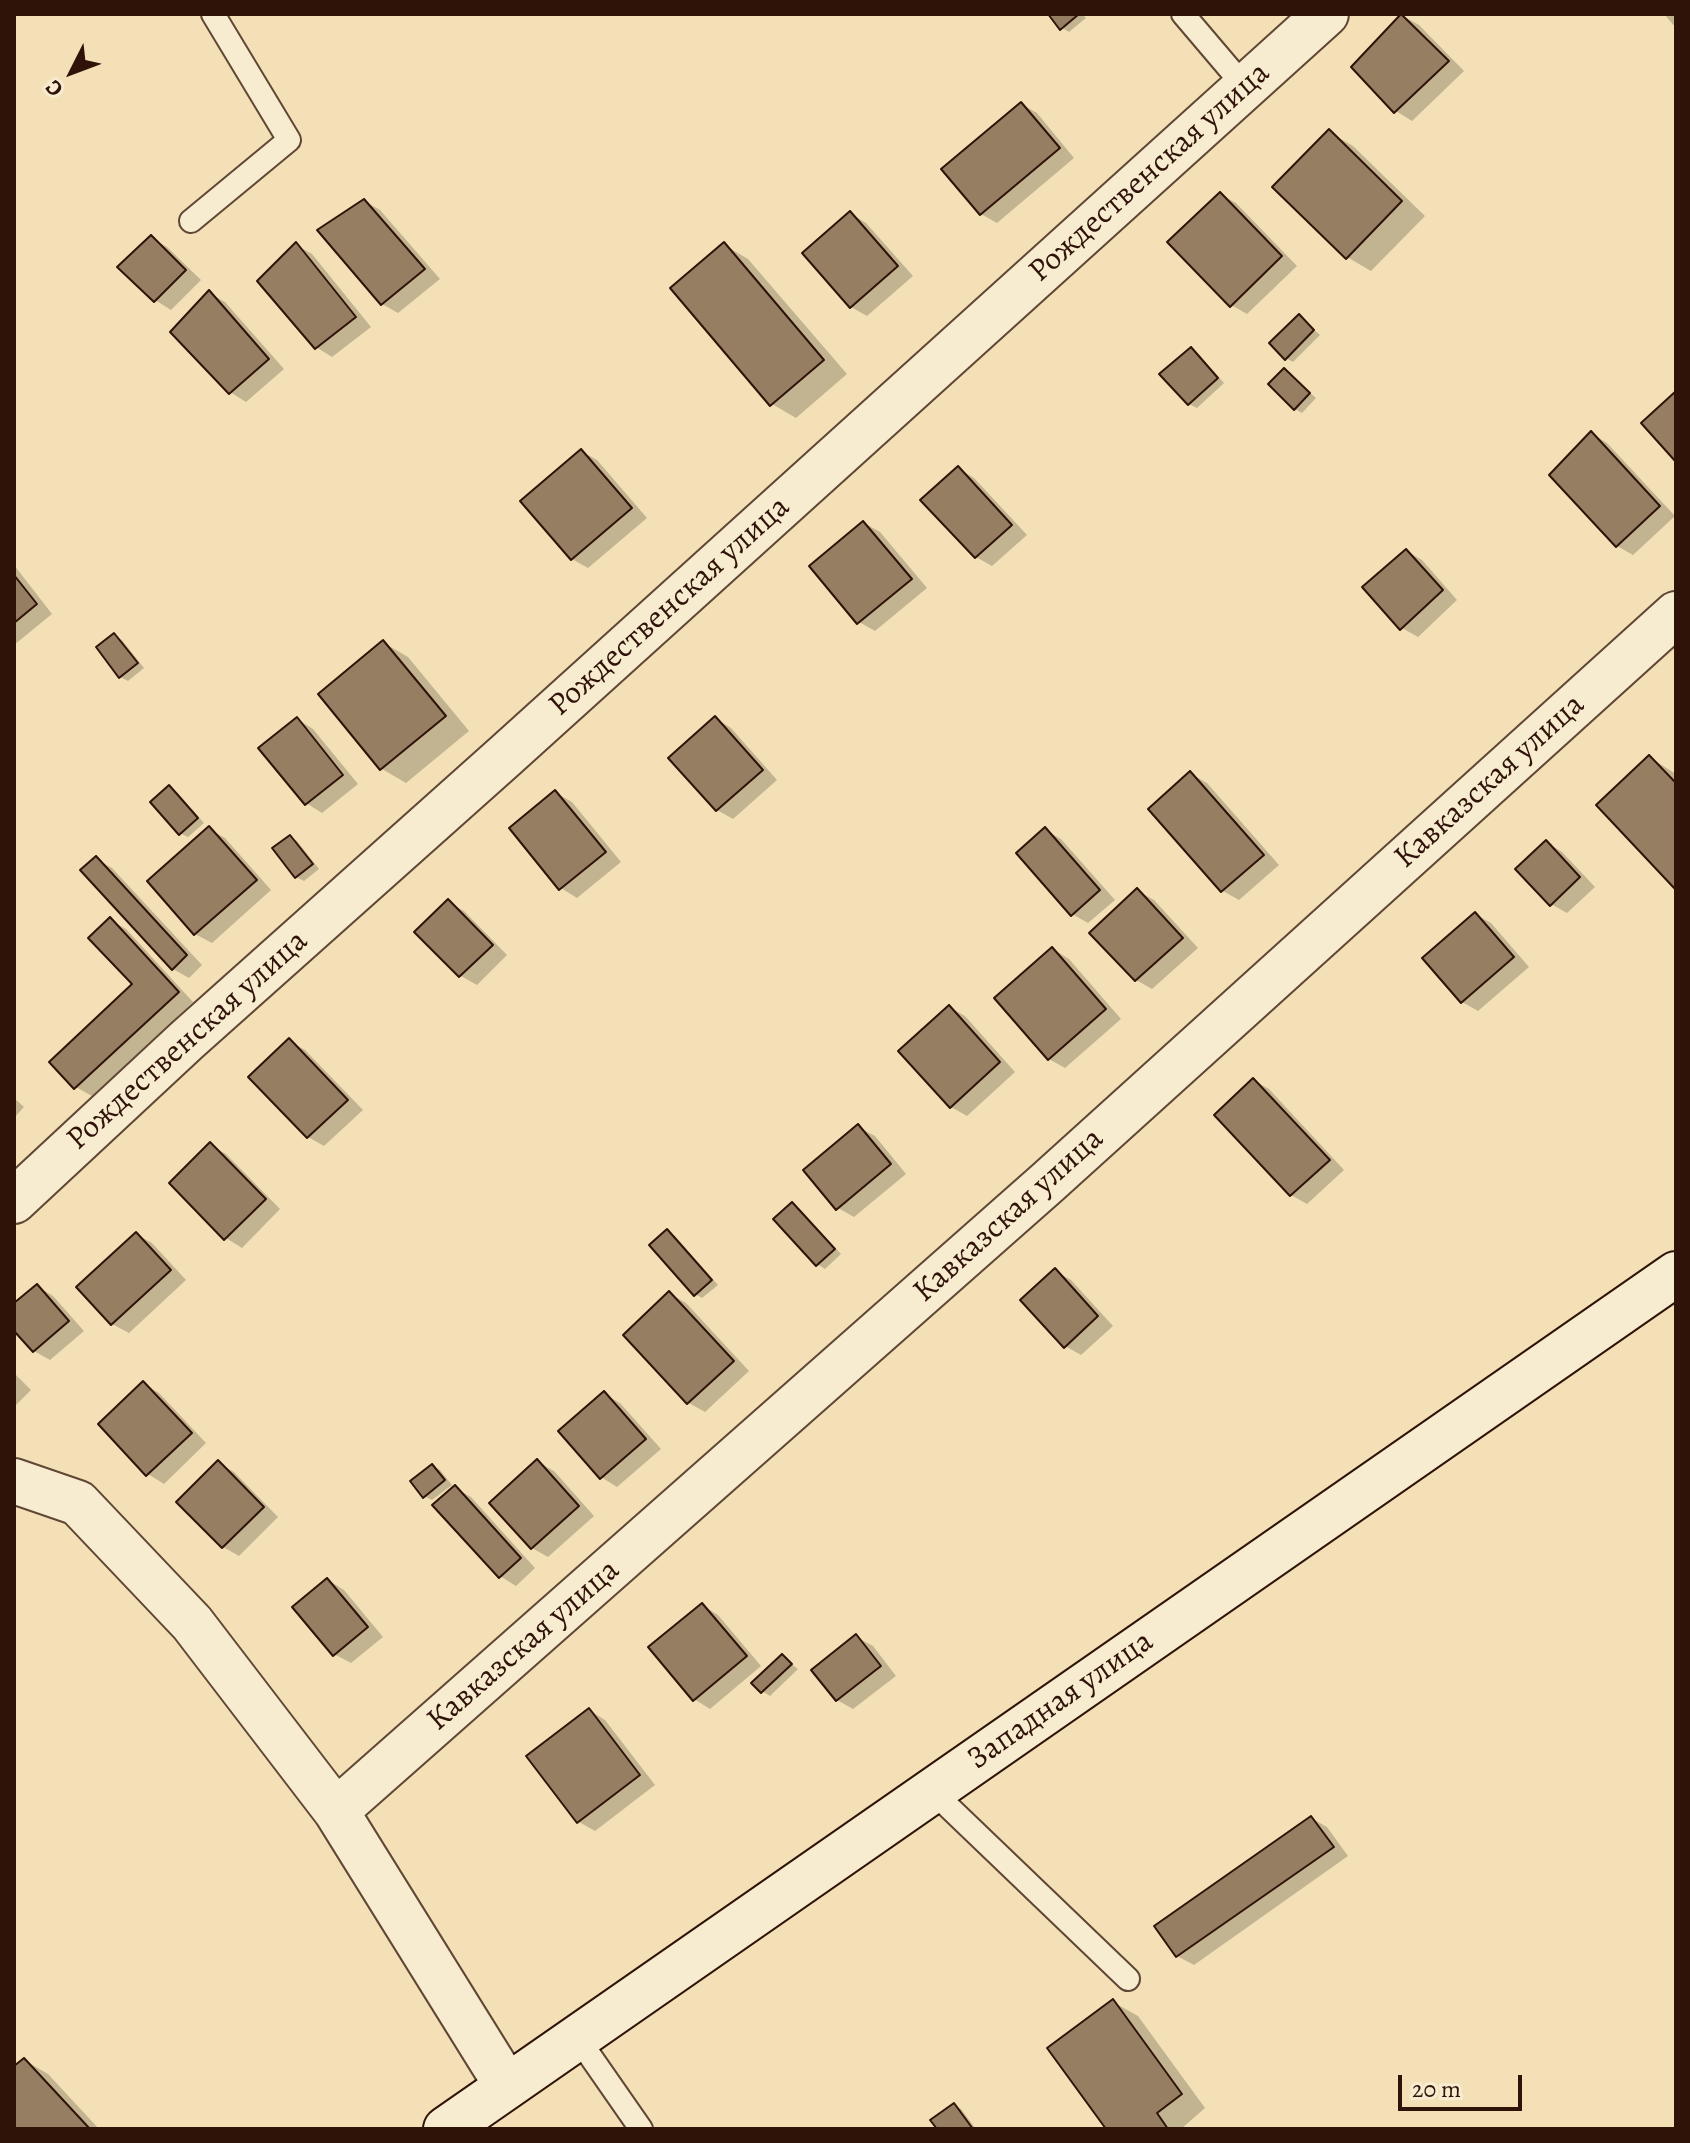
<!DOCTYPE html>
<html>
<head>
<meta charset="utf-8">
<style>
	body { margin:0 }
	#map { position:relative; width:1690px; height:2143px; overflow:hidden; background:#f3e0b6; font-family:Alegreya,serif }
	canvas { display:block }
	.frame { position:absolute; inset:0; border:16px solid #2f1308; pointer-events:none }
	.north { position:absolute; left:32px; top:32px; width:80px; height:80px; -webkit-text-stroke:6px #f7ebd0; paint-order:stroke; rotate:228deg; font-size:22px; font-weight:700; line-height:32px; text-align:center; color:#2f1308 }
	.north::after { content:''; display:block; margin:auto; width:28px; height:36px; background:#2f1308; clip-path:polygon(50% 0,100% 100%,50% 72%,0 100%) }
	.scale { position:absolute; left:1398px; top:2075px; width:124px; height:36px; box-sizing:border-box; border:4px solid #2f1308; border-top:0; padding-left:10px; font-size:24px; line-height:28px; white-space:nowrap; color:#2f1308; -webkit-text-stroke:6px #f7ebd0; paint-order:stroke }
</style>
</head>
<body>
<div id="map">
<canvas width="1690" height="2143"></canvas>
<div class="frame"></div>
<div class="north">С</div>
<div class="scale">20 m</div>
</div>
<script>
const g = document.querySelector('canvas').getContext('2d');
g.lineJoin = 'round';
function paint(path, color) {
  g.fillStyle = color;
  g.fill(path, 'evenodd');
}
function shape(rows) {
  const path = new Path2D();
  for (const r of rows) {
    path.moveTo(r[0], r[1]);
    for (let i = 2; i < r.length; i += 2) path.lineTo(r[i], r[i + 1]);
  }
  return path;
}
function strokePath(path, color, width, dash) {
  g.strokeStyle = color;
  g.lineWidth = width;
  g.lineCap = dash ? 'butt' : 'round';
  g.setLineDash(dash || []);
  g.stroke(path);
}
function drawText(font, color, halo, rows, align = 'center') {
  g.font = font + ' Alegreya,serif';
  g.lineWidth = 6;
  g.setLineDash([]);
  g.textBaseline = 'middle';
  g.strokeStyle = halo;
  g.fillStyle = color;
  for (const [text, x, y, turn = 0] of rows) {
    g.save();
    g.translate(x, y);
    g.rotate((+turn || 0) * Math.PI / 180);
    g.textAlign = isNaN(turn) ? turn : align;
    if (halo) g.strokeText(text, 0, 0);
    g.fillText(text, 0, 0);
    g.restore();
  }
}
paint(shape([
	[1050,14,1082,14,1086,18,1069,32,1062,28],
	[1664,14,1676,14,1676,28],
	[1403,16,1419,25,1464,71,1412,121,1396,111],
	[1021,104,1037,113,1074,158,997,223,981,214],
	[1329,132,1353,146,1425,216,1371,271,1347,257],
	[1220,194,1236,203,1297,266,1247,314,1231,305],
	[364,201,380,210,440,279,398,313,382,304],
	[850,213,866,223,913,276,867,316,851,307],
	[151,238,167,247,201,280,171,310,155,300],
	[296,245,312,254,371,327,332,357,316,347],
	[724,245,748,259,847,374,796,418,772,404],
	[209,293,225,302,284,369,246,402,230,392],
	[1299,317,1320,335,1293,362,1286,358],
	[1191,350,1198,354,1224,383,1197,408,1189,404,1162,375],
	[1285,370,1316,398,1302,413,1295,409],
	[1591,433,1607,443,1675,516,1633,555,1617,546],
	[581,451,597,460,647,518,588,568,572,559],
	[958,468,974,478,1027,535,992,566,976,557],
	[864,523,880,532,927,588,875,631,859,622],
	[1406,551,1422,560,1457,600,1418,637,1402,628],
	[14,565,52,614,14,645],
	[114,635,122,640,144,668,128,681,120,677],
	[384,643,408,657,469,731,406,783,382,769,321,694],
	[715,718,731,728,777,780,733,819,717,810],
	[297,719,313,729,358,784,322,813,306,803],
	[1649,757,1676,774,1676,887,1598,805],
	[1191,774,1207,783,1279,865,1239,900,1223,891,1151,809],
	[169,788,177,792,204,823,188,837,180,833],
	[556,793,572,802,621,862,577,898,561,888],
	[209,829,225,838,271,890,212,943,195,934],
	[1045,830,1061,839,1115,900,1088,923,1072,914],
	[290,837,297,841,319,869,304,881,296,877],
	[1546,842,1562,852,1595,887,1567,913,1551,904],
	[96,859,112,868,202,965,189,978,173,969],
	[1138,891,1154,900,1198,948,1152,989,1136,980],
	[448,902,464,911,507,955,477,985,461,976,417,932],
	[1475,914,1491,923,1529,967,1478,1011,1462,1002],
	[110,920,126,929,193,1002,92,1096,76,1087,135,984],
	[1053,949,1069,959,1121,1019,1065,1068,1049,1059],
	[949,1007,965,1016,1015,1072,967,1116,951,1107],
	[289,1041,305,1050,363,1110,324,1146,308,1137],
	[1253,1080,1269,1089,1344,1170,1307,1204,1291,1195],
	[14,1098,24,1107,14,1118],
	[858,1127,875,1136,906,1174,854,1217,838,1208],
	[210,1145,226,1154,280,1209,242,1248,226,1238],
	[792,1204,800,1209,841,1254,825,1269,817,1264],
	[667,1231,675,1236,718,1285,702,1298,695,1294],
	[136,1234,152,1243,186,1280,129,1333,112,1324,79,1287],
	[1055,1271,1071,1280,1113,1326,1081,1355,1065,1346],
	[37,1286,53,1296,84,1331,50,1360,34,1351,14,1327,14,1306],
	[670,1294,686,1303,749,1371,705,1412,689,1403,626,1335],
	[14,1373,31,1390,14,1407],
	[143,1384,159,1393,206,1443,164,1484,148,1474],
	[604,1394,620,1403,661,1449,617,1487,601,1477],
	[538,1462,554,1471,594,1516,548,1557,532,1548],
	[218,1463,234,1472,278,1517,239,1556,223,1547],
	[432,1466,440,1470,452,1485,432,1500,424,1496],
	[455,1488,471,1497,535,1568,516,1586,500,1576],
	[328,1580,344,1590,383,1637,351,1663,334,1654],
	[702,1605,718,1615,761,1666,710,1709,694,1699],
	[856,1637,873,1646,896,1676,853,1709,837,1700],
	[782,1657,798,1669,770,1696,762,1691],
	[589,1710,605,1720,655,1785,595,1831,579,1822,529,1756],
	[1311,1818,1327,1827,1348,1856,1194,1965,1177,1956],
	[1113,2002,1138,2016,1205,2108,1181,2129,1108,2129],
	[24,2060,48,2074,99,2129,14,2129,14,2069],
	[954,2105,961,2109,976,2129,939,2129]
]), '#0003');
const building = shape([
	[1048,14,1079,14,1060,30,1048,14],
	[1401,14,1449,61,1394,113,1351,67,1401,14],
	[1021,102,1060,148,980,215,941,169,1021,102],
	[1329,129,1402,201,1346,259,1272,187,1329,129],
	[1220,192,1282,256,1230,307,1167,242,1220,192],
	[364,199,425,269,381,305,317,230,364,199],
	[850,211,898,266,850,308,802,253,850,211],
	[151,235,186,270,154,302,117,267,151,235],
	[296,242,356,317,315,349,257,281,296,242],
	[724,242,824,360,770,406,670,288,724,242],
	[209,290,269,359,229,394,170,332,209,290],
	[1299,314,1314,330,1285,360,1269,343,1299,314],
	[1191,347,1218,378,1188,405,1159,374,1191,347],
	[1284,368,1310,393,1294,410,1268,384,1284,368],
	[1676,391,1676,462,1641,423,1676,391],
	[1591,431,1660,506,1616,547,1549,475,1591,431],
	[581,449,632,508,571,560,520,501,581,449],
	[958,466,1012,525,975,558,920,500,958,466],
	[863,521,912,579,857,624,809,566,863,521],
	[1406,549,1443,590,1400,630,1362,587,1406,549],
	[14,575,37,604,14,623,14,575],
	[114,633,138,663,119,678,96,647,114,633],
	[383,640,446,716,380,770,318,694,383,640],
	[715,716,763,770,716,811,668,758,715,716],
	[297,717,343,775,305,805,258,748,297,717],
	[1649,755,1676,783,1675,889,1596,805,1649,755],
	[1190,771,1264,855,1221,892,1148,809,1190,771],
	[169,785,198,818,179,835,150,802,169,785],
	[555,790,606,852,559,890,509,828,555,790],
	[209,826,257,880,194,935,147,881,209,826],
	[1045,827,1100,890,1071,916,1016,853,1045,827],
	[290,835,313,864,295,878,272,848,290,835],
	[1546,840,1580,877,1550,906,1515,869,1546,840],
	[96,856,187,955,172,970,80,870,96,856],
	[1137,888,1183,938,1135,981,1089,933,1137,888],
	[448,899,493,945,459,977,414,932,448,899],
	[1475,912,1514,957,1461,1003,1422,958,1475,912],
	[110,917,179,992,74,1089,49,1062,132,984,88,938,110,917],
	[1052,947,1106,1009,1048,1060,994,998,1052,947],
	[949,1005,1000,1062,950,1108,898,1051,949,1005],
	[289,1038,348,1100,307,1138,248,1077,289,1038],
	[1253,1078,1330,1160,1290,1196,1214,1115,1253,1078],
	[858,1124,891,1164,836,1210,803,1170,858,1124],
	[210,1142,266,1199,224,1240,169,1183,210,1142],
	[792,1202,835,1249,816,1266,773,1219,792,1202],
	[667,1229,712,1280,694,1296,649,1245,667,1229],
	[136,1232,171,1270,111,1325,76,1287,136,1232],
	[1055,1268,1098,1316,1064,1348,1020,1300,1055,1268],
	[37,1284,69,1321,33,1352,14,1331,14,1303,37,1284],
	[669,1291,734,1361,687,1404,623,1335,669,1291],
	[143,1381,192,1433,146,1476,98,1424,143,1381],
	[604,1391,646,1439,600,1479,558,1431,604,1391],
	[537,1459,579,1506,531,1549,489,1503,537,1459],
	[218,1460,264,1507,222,1548,176,1502,218,1460],
	[432,1464,445,1480,423,1498,410,1481,432,1464],
	[455,1485,521,1558,499,1578,432,1505,455,1485],
	[327,1578,368,1627,333,1656,292,1607,327,1578],
	[702,1603,747,1656,693,1701,648,1647,702,1603],
	[856,1634,881,1666,836,1701,811,1670,856,1634],
	[782,1654,792,1664,761,1693,751,1683,782,1654],
	[589,1708,640,1775,577,1823,526,1756,589,1708],
	[1311,1816,1334,1847,1176,1957,1154,1926,1311,1816],
	[1113,1999,1182,2094,1157,2113,1168,2129,1106,2129,1047,2048,1113,1999],
	[24,2058,90,2129,14,2129,14,2066,24,2058],
	[954,2103,973,2129,937,2129,930,2120,954,2103]
]);
paint(building, '#957e62');
strokePath(building, '#2f1308', 2);
const service = shape([
	[1183,14,1245,87],
	[191,221,289,140,213,14],
	[932,1791,1128,1979],
	[577,2037,641,2129]
]);
const minor = shape([
	[14,1201,187,1040,504,757,1326,14],
	[14,1481,78,1503,192,1623,336,1811,507,2086],
	[336,1811,1047,1183,1676,614]
]);
const secondary = shape([
	[446,2129,1676,1274]
]);
strokePath(service, '#604634', 26);
strokePath(minor, '#604634', 48);
strokePath(secondary, '#2f1308', 48);
strokePath(service, '#f7ebd0', 22);
strokePath(minor, '#f7ebd0', 44);
strokePath(secondary, '#f7ebd0', 44);
drawText('32px', '#2f1308', '#f7ebd0', [
	["Рождественская улица",1150,173,-42],
	["Рождественская улица",670,607,-42],
	["Кавказская улица",1490,782,-42],
	["Рождественская улица",188,1041,-42],
	["Кавказская улица",1009,1216,-42],
	["Кавказская улица",524,1646,-41],
	["Западная улица",1061,1701,-35]
]);
</script>
</body>
</html>
